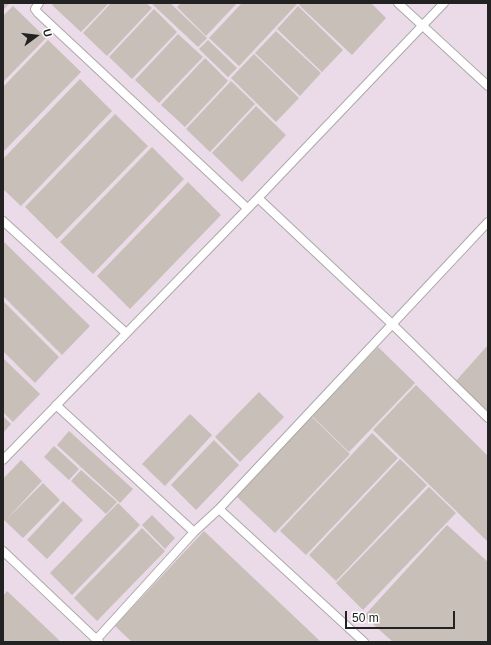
<!DOCTYPE html>
<html>
<head>
<meta charset="utf-8">
<style>
	body { margin:0 }
	#map { position:relative; width:491px; height:645px; overflow:hidden; background:#f2efe9; font-family:Helvetica,sans-serif }
	canvas { display:block }
	.frame { position:absolute; inset:0; border:4px solid #222; pointer-events:none }
	.north { position:absolute; left:16px; top:16px; width:40px; height:40px; -webkit-text-stroke:3px #fff; paint-order:stroke; rotate:75deg; font-size:11px; font-weight:700; line-height:16px; text-align:center; color:#222 }
	.north::after { content:''; display:block; margin:auto; width:14px; height:18px; background:#222; clip-path:polygon(50% 0,100% 100%,50% 72%,0 100%) }
	.scale { position:absolute; left:345px; top:611px; width:110px; height:18px; box-sizing:border-box; border:2px solid #222; border-top:0; padding-left:5px; font-size:12px; line-height:14px; white-space:nowrap; color:#222; -webkit-text-stroke:3px #fff; paint-order:stroke }
</style>
</head>
<body>
<div id="map">
<canvas width="491" height="645"></canvas>
<div class="frame"></div>
<div class="north">U</div>
<div class="scale">50 m</div>
</div>
<script>
const g = document.querySelector('canvas').getContext('2d');
g.lineJoin = 'round';
function paint(path, color) {
  g.fillStyle = color;
  g.fill(path, 'evenodd');
}
function shape(rows) {
  const path = new Path2D();
  for (const r of rows) {
    path.moveTo(r[0], r[1]);
    for (let i = 2; i < r.length; i += 2) path.lineTo(r[i], r[i + 1]);
  }
  return path;
}
function strokePath(path, color, width, dash) {
  g.strokeStyle = color;
  g.lineWidth = width;
  g.lineCap = dash ? 'butt' : 'round';
  g.setLineDash(dash || []);
  g.stroke(path);
}
paint(shape([
	[3,3,488,3,488,642,3,642]
]), '#ebdbe8');
paint(shape([
	[3,3,10,3,3,10],
	[54,3,109,3,81,32,52,5],
	[111,3,146,3,152,8,107,56,83,33],
	[151,3,170,3,207,38,198,47],
	[181,3,237,3,206,36,177,7],
	[242,3,298,3,239,66,209,38],
	[301,3,371,3,386,18,352,55,299,5],
	[13,6,46,38,3,82,3,16],
	[298,6,343,50,322,72,277,29],
	[154,9,177,32,132,79,109,57],
	[276,31,321,73,300,96,255,53],
	[178,34,203,57,159,103,135,80],
	[48,40,81,72,3,152,3,87],
	[208,40,237,68,228,77,199,49],
	[254,54,299,98,276,122,231,78],
	[205,58,228,81,185,127,161,105],
	[80,79,112,111,21,206,3,189,3,159],
	[231,81,255,104,210,152,186,129],
	[256,106,286,135,242,182,212,153],
	[115,114,148,146,57,239,25,207],
	[152,147,184,179,93,274,60,242],
	[188,182,221,215,130,309,97,276],
	[3,241,90,326,62,355,3,296],
	[3,301,59,357,35,383,3,351],
	[488,345,488,413,455,382],
	[378,347,415,383,349,452,312,416],
	[3,358,40,394,13,422,3,412],
	[416,385,488,456,488,542,373,430],
	[259,392,284,417,240,462,215,437],
	[190,414,212,435,165,486,142,464],
	[310,415,350,454,275,533,235,495],
	[3,416,11,424,3,433],
	[69,431,133,489,120,503,57,445],
	[372,433,398,458,306,555,280,531],
	[214,440,239,465,196,510,171,485],
	[54,446,79,469,69,480,44,457],
	[400,459,427,485,336,581,309,555],
	[21,460,42,481,5,521,3,519,3,479],
	[81,470,117,502,106,514,71,481],
	[43,483,60,500,23,538,5,521],
	[429,487,456,513,363,610,336,583],
	[63,501,83,520,47,559,27,540],
	[118,503,140,525,72,595,50,573],
	[152,515,175,538,165,549,142,525],
	[447,525,488,562,488,642,393,642,364,616],
	[142,528,165,551,97,621,74,598],
	[204,531,225,551,321,642,132,642,115,626],
	[7,591,40,622,61,642,3,642,3,596]
]), '#c7bfb8');
const lane = shape([
	[39,3,35,9,38,13,247,208],
	[398,3,488,86],
	[258,198,392,324,488,418],
	[3,221,126,333],
	[56,405,194,532],
	[3,460,258,198,444,3],
	[219,509,364,642],
	[3,551,99,642],
	[96,640,194,532,219,509,488,222]
]);
strokePath(lane, '#a9a9a9', 10);
strokePath(lane, '#fff', 8);
</script>
</body>
</html>
